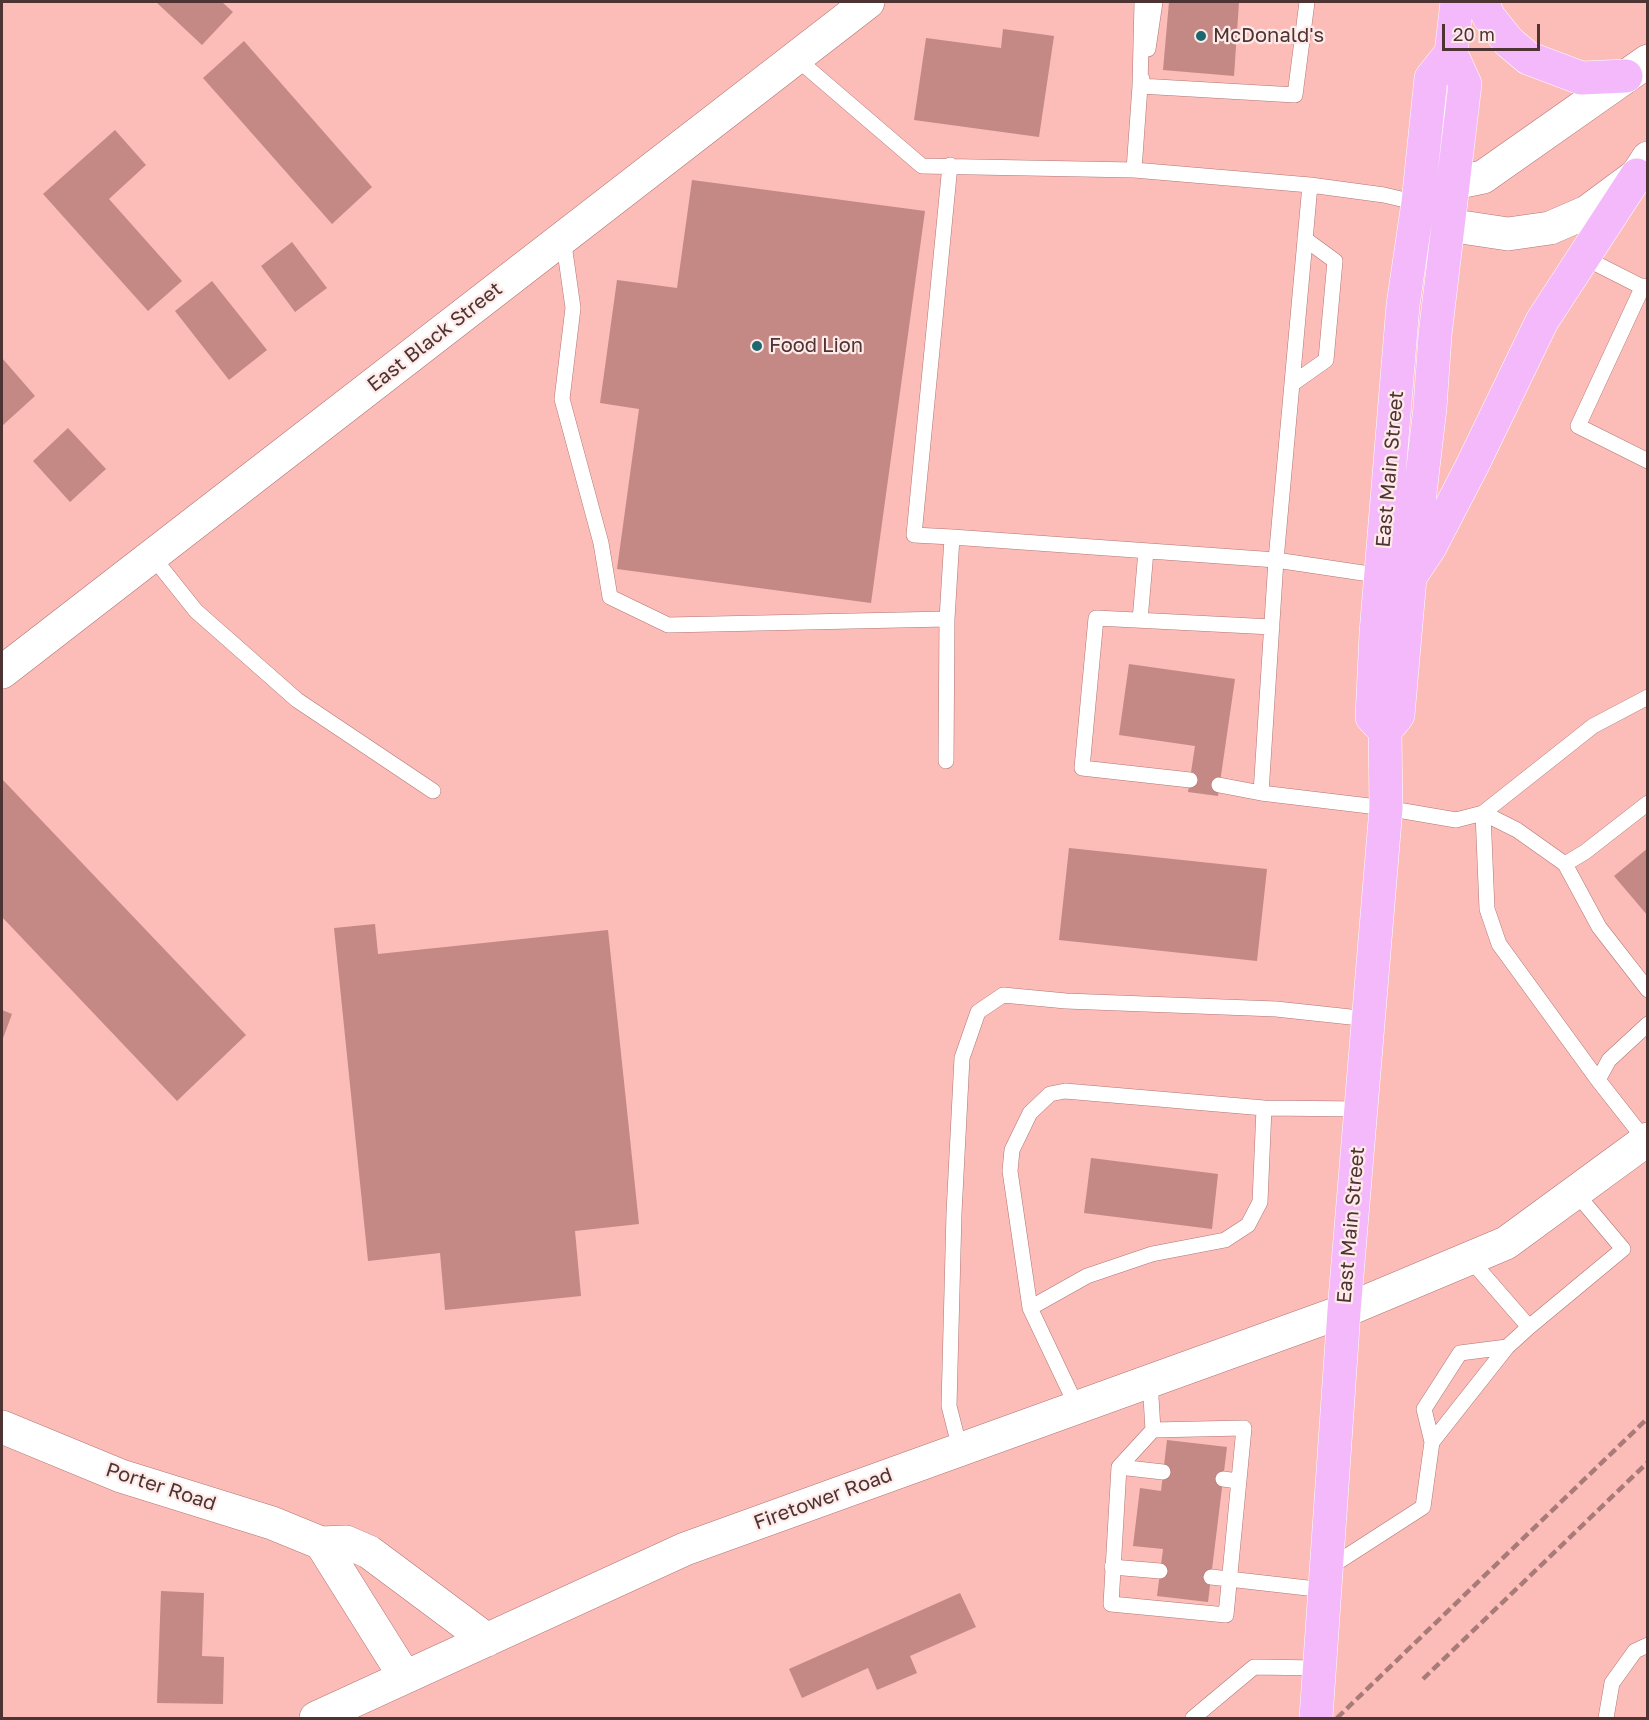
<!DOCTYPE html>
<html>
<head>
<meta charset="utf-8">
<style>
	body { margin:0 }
	#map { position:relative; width:1649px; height:1720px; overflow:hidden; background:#fcbcb8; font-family:"Golos Text",sans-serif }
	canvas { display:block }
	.frame { position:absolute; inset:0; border:3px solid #4d3332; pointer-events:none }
	.scale { position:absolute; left:1442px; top:24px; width:98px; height:27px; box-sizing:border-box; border:3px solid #4d3332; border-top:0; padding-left:8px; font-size:18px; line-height:21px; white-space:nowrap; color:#4d3332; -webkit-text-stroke:4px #feeae8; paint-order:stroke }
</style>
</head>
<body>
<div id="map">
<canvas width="1649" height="1720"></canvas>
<div class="frame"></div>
<div class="scale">20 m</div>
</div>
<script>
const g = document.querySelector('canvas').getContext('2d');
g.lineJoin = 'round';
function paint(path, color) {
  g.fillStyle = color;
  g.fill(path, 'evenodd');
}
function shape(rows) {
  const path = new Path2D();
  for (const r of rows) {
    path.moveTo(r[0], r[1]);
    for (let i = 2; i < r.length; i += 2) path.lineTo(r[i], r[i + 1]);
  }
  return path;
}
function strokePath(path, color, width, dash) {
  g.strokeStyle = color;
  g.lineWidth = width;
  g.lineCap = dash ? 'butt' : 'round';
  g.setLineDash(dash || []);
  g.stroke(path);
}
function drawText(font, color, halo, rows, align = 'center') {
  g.font = font + ' "Golos Text",sans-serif';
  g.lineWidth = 4.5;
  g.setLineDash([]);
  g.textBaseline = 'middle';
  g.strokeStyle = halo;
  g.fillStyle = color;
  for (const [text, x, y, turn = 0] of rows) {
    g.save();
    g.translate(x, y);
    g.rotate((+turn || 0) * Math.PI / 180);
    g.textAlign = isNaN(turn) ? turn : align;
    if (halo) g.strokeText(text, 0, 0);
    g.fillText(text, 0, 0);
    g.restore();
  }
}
paint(shape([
	[156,2,222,2,233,12,202,45],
	[1169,2,1239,2,1234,76,1163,70],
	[1003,29,1054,36,1039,137,914,120,926,38,1001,48],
	[244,41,372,187,332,224,203,78],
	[115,130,146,165,109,199,182,281,148,311,43,194],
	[692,180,925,211,871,603,617,569,639,409,600,403,617,280,677,288],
	[292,242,327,288,295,312,261,266],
	[212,281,267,350,229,380,175,311],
	[2,358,35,396,2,426],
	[68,428,106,469,70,502,33,461],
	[1129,664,1235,679,1218,796,1188,792,1195,746,1119,735],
	[2,779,246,1035,177,1101,2,917],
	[1069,848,1267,869,1257,961,1059,940],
	[1648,848,1648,916,1614,876],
	[375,924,378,954,608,930,639,1224,575,1231,581,1296,445,1310,440,1253,368,1261,334,928],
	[2,1010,12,1014,2,1041],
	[1091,1158,1218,1174,1212,1229,1084,1213],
	[1167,1440,1227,1447,1208,1602,1157,1596,1163,1549,1133,1546,1140,1488,1161,1491],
	[161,1591,204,1593,202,1656,224,1657,223,1704,157,1703],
	[960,1593,976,1627,910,1656,917,1673,877,1690,868,1668,802,1698,789,1669]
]), '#c48885');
const lane = shape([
	[1142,2,1140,86,1134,170,1310,185,1384,195,1418,203],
	[1148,49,1155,2],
	[796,58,922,166,1134,170],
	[1142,79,1140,86,1295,95,1307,2],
	[950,165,914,535,952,537],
	[563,237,573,308,562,399,601,543,610,597,668,625,947,619,952,537,1276,560,1383,576],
	[1583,257,1648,290],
	[1643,286,1578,426,1648,461],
	[1292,384,1326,360,1335,261,1305,239],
	[152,556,196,611,297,700,433,791],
	[1140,620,1146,551],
	[946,761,947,619],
	[1190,780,1082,768,1096,618,1272,627],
	[1219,785,1261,793,1386,808,1456,820,1483,813,1593,726,1648,697],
	[1261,793,1276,560,1310,185],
	[1648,803,1585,852,1565,864,1599,927,1648,990],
	[1565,864,1517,830,1483,813,1487,909,1499,944,1598,1080],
	[1646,1141,1598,1080,1609,1060,1648,1024],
	[1030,1308,1087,1276,1152,1254,1225,1240,1248,1225,1260,1202,1264,1108,1361,1109],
	[1529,1327,1623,1249,1575,1192],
	[1150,1381,1153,1430,1119,1467,1111,1604,1226,1615,1244,1428,1153,1430],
	[1077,1407,1030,1308,1010,1171,1012,1150,1030,1113,1050,1094,1065,1091,1264,1108],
	[1432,1442,1424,1409,1460,1353,1507,1347],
	[960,1449,949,1406,954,1213,962,1058,978,1012,1003,995,1066,1001,1276,1009,1369,1019],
	[1119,1467,1163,1472],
	[1223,1479,1238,1481],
	[1112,1567,1160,1571],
	[1327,1569,1423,1507,1432,1442,1507,1347,1529,1327,1469,1258],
	[1211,1577,1325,1590],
	[1193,1718,1254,1667,1319,1668],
	[1606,1718,1612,1683,1635,1651,1648,1645]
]);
const secondary = shape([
	[1648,61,1483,177,1454,183,1418,203,1448,225,1508,234,1550,228,1587,212,1637,175,1648,158],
	[2,672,868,2],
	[2,1427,121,1476,272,1523,321,1543,346,1542,369,1552,487,1640],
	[321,1543,405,1677],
	[316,1718,685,1549,1344,1311,1506,1243,1648,1139]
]);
const highway = shape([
	[1482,2,1489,17,1509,42,1528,58,1581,78,1626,76],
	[1414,571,1430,547,1472,466,1542,321,1637,175],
	[1385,731,1372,717,1376,633,1403,305,1418,203,1431,78,1451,53,1457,2],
	[1316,1718,1344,1311,1386,808,1385,731,1398,715,1410,578,1430,408,1435,335,1465,84,1451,53]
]);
strokePath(lane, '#b17673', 16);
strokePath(secondary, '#b17673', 34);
strokePath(highway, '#fff', 34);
strokePath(lane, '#fff', 15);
strokePath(secondary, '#fff', 33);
strokePath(highway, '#f3b9fa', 33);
strokePath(shape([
	[1423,1679,1648,1462],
	[1337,1718,1648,1418]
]), '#a97b78', 4.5, [9, 4.5]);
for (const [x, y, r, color] of [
	[1201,36,6,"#1c686e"],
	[757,346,6,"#1c686e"]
]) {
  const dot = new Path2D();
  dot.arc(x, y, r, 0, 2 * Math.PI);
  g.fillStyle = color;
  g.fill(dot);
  strokePath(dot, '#feeae8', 2);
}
drawText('20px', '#4d3332', '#feeae8', [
	["McDonald's",1213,36],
	["Food Lion",769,346]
], 'left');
drawText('20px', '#4d3332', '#feeae8', [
	["East Black Street",435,337,-38],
	["East Main Street",1390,469,-85],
	["East Main Street",1351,1225,-85],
	["Porter Road",161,1487,18],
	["Firetower Road",823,1499,-20]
]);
</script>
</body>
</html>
